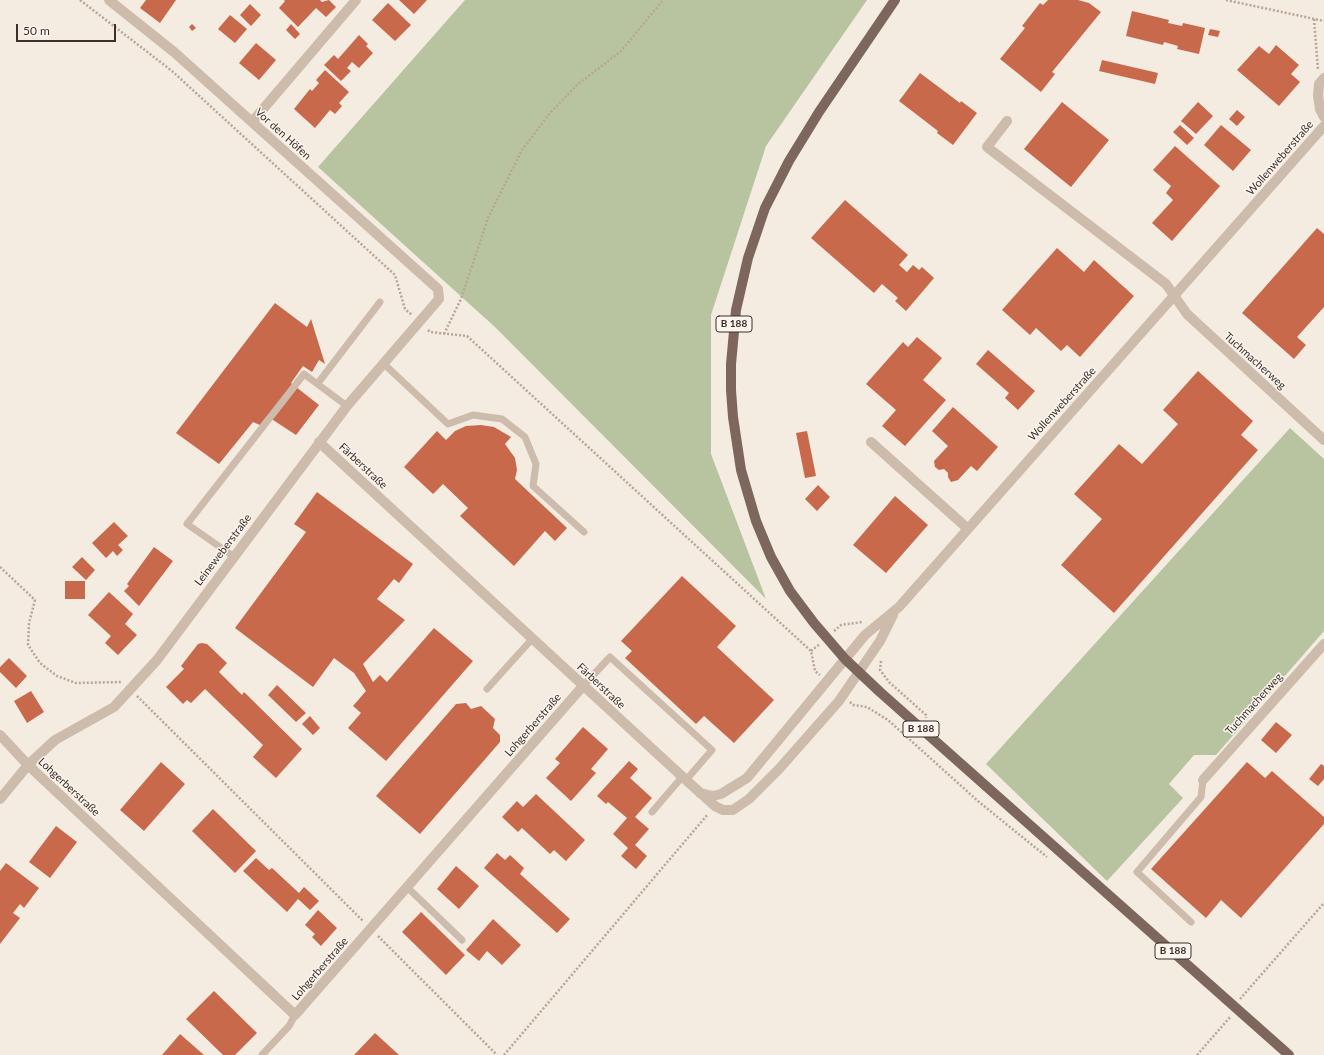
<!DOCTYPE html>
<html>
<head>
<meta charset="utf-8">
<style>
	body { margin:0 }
	#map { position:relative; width:1324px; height:1055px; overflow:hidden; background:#f4ebe1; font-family:Lato,sans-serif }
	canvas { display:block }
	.scale { position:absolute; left:16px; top:24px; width:100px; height:18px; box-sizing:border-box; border:2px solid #3b302b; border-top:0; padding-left:5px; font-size:12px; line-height:14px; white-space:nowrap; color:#3b302b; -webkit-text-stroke:3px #fbf5ee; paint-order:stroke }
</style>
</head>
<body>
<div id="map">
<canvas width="1324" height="1055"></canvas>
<div class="scale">50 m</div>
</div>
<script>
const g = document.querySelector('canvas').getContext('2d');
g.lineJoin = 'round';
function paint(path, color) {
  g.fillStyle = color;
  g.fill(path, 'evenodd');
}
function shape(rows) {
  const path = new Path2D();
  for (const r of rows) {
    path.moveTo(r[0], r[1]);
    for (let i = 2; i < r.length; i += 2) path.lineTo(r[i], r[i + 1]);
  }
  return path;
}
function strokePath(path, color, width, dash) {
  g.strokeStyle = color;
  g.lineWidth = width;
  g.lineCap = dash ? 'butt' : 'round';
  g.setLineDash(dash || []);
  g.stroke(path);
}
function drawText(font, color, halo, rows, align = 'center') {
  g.font = font + ' Lato,sans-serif';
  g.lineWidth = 3;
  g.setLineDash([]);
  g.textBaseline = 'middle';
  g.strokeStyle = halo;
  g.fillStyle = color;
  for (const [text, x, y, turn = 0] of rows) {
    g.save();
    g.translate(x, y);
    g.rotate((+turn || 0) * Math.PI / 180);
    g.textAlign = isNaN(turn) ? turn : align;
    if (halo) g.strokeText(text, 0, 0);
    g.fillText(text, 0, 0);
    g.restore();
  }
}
paint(shape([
	[465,0,867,0,766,146,711,315,711,454,766,599,496,328,318,167],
	[1290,428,1324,459,1324,631,1216,755,1194,755,1169,784,1183,798,1107,881,986,764]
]), '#b8c4a0');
paint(shape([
	[146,0,176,0,160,23,140,8],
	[284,0,320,0,322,2,329,0,336,7,326,17,316,8,298,27,279,8,285,1],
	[399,0,427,0,414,14],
	[1048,0,1078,0,1089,3,1101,12,1052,72,1055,74,1041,92,1000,59,1025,28,1022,26,1040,3,1043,5],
	[388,3,411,25,395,41,372,20],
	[250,4,261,15,251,26,240,15],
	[1132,11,1169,20,1168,23,1182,26,1183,23,1205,28,1199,54,1177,49,1178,46,1164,42,1163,45,1126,36],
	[230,15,247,29,235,43,218,29],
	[192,24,196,28,192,31,189,27],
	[291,24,300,34,295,39,286,30],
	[1210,29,1220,31,1218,37,1208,35],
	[359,35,368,44,366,46,373,53,359,68,352,62,347,68,351,71,341,81,324,65,334,55,338,59],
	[256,43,276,60,259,80,239,63],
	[1276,45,1299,65,1291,74,1300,82,1279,106,1237,70,1259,46,1269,54],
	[1102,60,1158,73,1155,84,1099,71],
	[325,70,349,92,339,103,342,106,335,114,330,110,315,128,294,109,310,89,312,91,319,83,316,80],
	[920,73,960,103,961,101,977,113,953,145,937,133,938,131,899,101],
	[1062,102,1109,140,1071,187,1024,149],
	[1198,102,1213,116,1196,134,1181,121],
	[1237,110,1245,117,1237,126,1229,119],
	[1180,125,1194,138,1187,145,1173,132],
	[1221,125,1251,150,1233,171,1204,145],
	[1175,146,1220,186,1172,241,1152,223,1173,200,1166,193,1171,186,1153,170],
	[845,200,908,255,899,265,907,272,913,265,919,270,922,267,934,278,906,311,895,301,898,298,882,284,874,293,811,238],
	[1317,228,1324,234,1324,307,1297,337,1306,345,1294,359,1242,313],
	[1057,248,1084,272,1094,260,1134,296,1080,357,1067,345,1061,351,1036,328,1030,335,1002,310],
	[275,303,307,327,311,319,325,364,319,360,312,372,303,366,291,383,319,405,296,435,267,416,260,425,253,422,219,464,176,433],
	[917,337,942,358,923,380,946,400,905,446,882,426,896,410,866,384,903,342,908,347],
	[988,350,1035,391,1018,410,1005,398,1009,393,976,364],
	[1198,371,1253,421,1241,435,1258,450,1114,613,1061,565,1102,519,1074,494,1119,444,1142,464,1178,424,1163,410],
	[953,407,998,447,977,471,971,466,958,480,951,482,948,477,948,473,944,469,939,470,935,467,934,461,948,446,932,431],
	[481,425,494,427,511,437,505,444,515,458,517,470,515,479,567,528,555,541,545,531,514,566,460,516,468,508,443,484,433,494,404,467,437,431,446,440,455,431,466,426],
	[807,431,816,476,805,478,796,433],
	[818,485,830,497,817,511,805,499],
	[317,492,413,564,399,583,394,579,377,599,405,620,363,664,373,682,380,675,387,682,434,628,473,661,386,761,348,728,361,713,353,706,366,691,354,673,334,658,313,687,235,628,306,532,294,524],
	[895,496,928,525,886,573,853,545],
	[114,522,128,536,118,545,123,550,117,556,113,551,106,558,92,543],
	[154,547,173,561,139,606,124,591,129,586,127,584],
	[82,557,95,570,86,580,72,567],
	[682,576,736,626,717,647,774,700,734,743,704,716,696,724,625,658,632,651,621,641],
	[65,581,85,581,85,599,65,599],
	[109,592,133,614,125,624,137,635,118,655,105,643,111,636,88,615],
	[202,643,207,644,227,663,219,672,242,695,244,692,302,749,276,778,253,757,263,745,205,689,191,703,187,700,183,704,166,687,184,669,181,666,198,644],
	[9,658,27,676,16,688,0,672,0,667],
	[277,685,306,713,296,722,268,695],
	[31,691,44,712,27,723,14,701],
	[466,703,471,709,481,706,495,719,493,728,500,735,500,742,420,834,376,796,456,704],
	[310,716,320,728,313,735,302,724],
	[1276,722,1292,735,1276,753,1261,740],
	[583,727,608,749,591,769,596,773,571,801,546,778,560,763,555,759],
	[629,761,638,769,630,778,652,798,635,817,649,829,635,845,647,856,636,869,621,856,628,848,613,834,627,818,608,802,606,804,597,796],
	[161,762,185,784,144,831,120,810],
	[1247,762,1265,778,1272,771,1324,817,1324,824,1241,918,1221,900,1206,918,1151,869],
	[1321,764,1324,766,1324,779,1318,786,1309,779],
	[536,794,585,840,566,861,554,850,550,854,522,828,518,832,502,817,517,801,523,807],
	[213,809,256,851,235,873,192,831],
	[56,826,77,842,50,878,29,862],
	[497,853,505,860,510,855,524,868,520,874,570,919,557,933,484,868],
	[256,858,269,870,272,868,299,893,304,887,319,901,310,910,298,899,287,912,243,871],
	[6,863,39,888,24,908,20,904,13,913,20,918,0,944,0,871],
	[456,866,479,886,459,909,437,889],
	[318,910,337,928,321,946,312,937,315,934,305,925],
	[421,912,465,955,446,975,402,932],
	[493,919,521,945,502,965,487,951,479,961,466,950],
	[214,991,257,1033,235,1055,223,1055,186,1019],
	[375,1033,399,1055,354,1055],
	[180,1034,204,1055,162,1055]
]), '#c8694b');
strokePath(shape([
	[80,0,172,71,395,275,405,309,412,315],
	[1226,0,1324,21],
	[1314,19,1318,70],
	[428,330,430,332,467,336,811,651,815,671,820,675],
	[444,334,461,299,488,218,522,150,550,113,577,85,621,51,663,0],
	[0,567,35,600,29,623,28,645,40,663,57,676,76,683,121,682],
	[834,631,841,625,862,622],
	[811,651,820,644],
	[881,661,880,670,889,682,926,715,926,718],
	[137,696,363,921],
	[850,702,853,705,867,707,888,720,979,802,1047,857],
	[378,936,497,1055],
	[1240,999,1324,903],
	[504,1055,708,814],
	[1197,1055,1231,1016]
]), '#b9a596', 2.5, [2, 2]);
strokePath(shape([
	[383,363,448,424,473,415,502,419,525,437,536,464,533,486,584,532],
	[318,383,380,302],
	[233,556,187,524,304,374,347,406],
	[583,686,610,657,712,750,686,780],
	[487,689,532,639],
	[652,812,682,777],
	[408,888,462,940],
	[1191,922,1137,872,1201,797,1203,780],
	[262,1055,289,1026,295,1015]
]), '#cdbbac', 7);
strokePath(shape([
	[1324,78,1319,84,1318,96,1320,109,1324,117],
	[1007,121,987,147,1166,284,1187,314,1324,440],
	[252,122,356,0],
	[319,442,686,780,715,806,723,810,733,810,749,799,779,769,839,701,880,641,893,615],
	[871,442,967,528],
	[0,735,28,765,295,1015,583,686],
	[1203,780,1324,644],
	[700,793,713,796,721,794,747,778,865,635,899,607,1324,126],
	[0,799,28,765,55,740,114,707,157,660,347,406,439,299,438,289,174,52,109,0]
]), '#cdbbac', 10);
strokePath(shape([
	[895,0,819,112,789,161,765,208,748,258,736,310,731,364,731,390,733,417,741,470,756,521,771,557,790,591,814,623,845,659,880,692,1289,1055]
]), '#7d675c', 10);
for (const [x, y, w] of [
	[734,324,36],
	[921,729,36],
	[1173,951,36]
]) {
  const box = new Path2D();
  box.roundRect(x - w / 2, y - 8, w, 16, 3);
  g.fillStyle = '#fbf5ee';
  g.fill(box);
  strokePath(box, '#3b302b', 1);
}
drawText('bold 10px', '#3b302b', null, [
	["B 188",734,324],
	["B 188",921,729],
	["B 188",1173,951]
]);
drawText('11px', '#3b302b', '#fbf5ee', [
	["Vor den Höfen",283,134,42],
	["Wollenweberstraße",1280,158,-49],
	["Tuchmacherweg",1255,361,42],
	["Wollenweberstraße",1062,404,-48],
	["Färberstraße",363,466,43],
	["Leineweberstraße",223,550,-53],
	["Färberstraße",601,686,43],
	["Tuchmacherweg",1254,704,-48],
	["Lohgerberstraße",533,725,-49],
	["Lohgerberstraße",69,787,43],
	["Lohgerberstraße",320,969,-49]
]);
</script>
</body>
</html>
